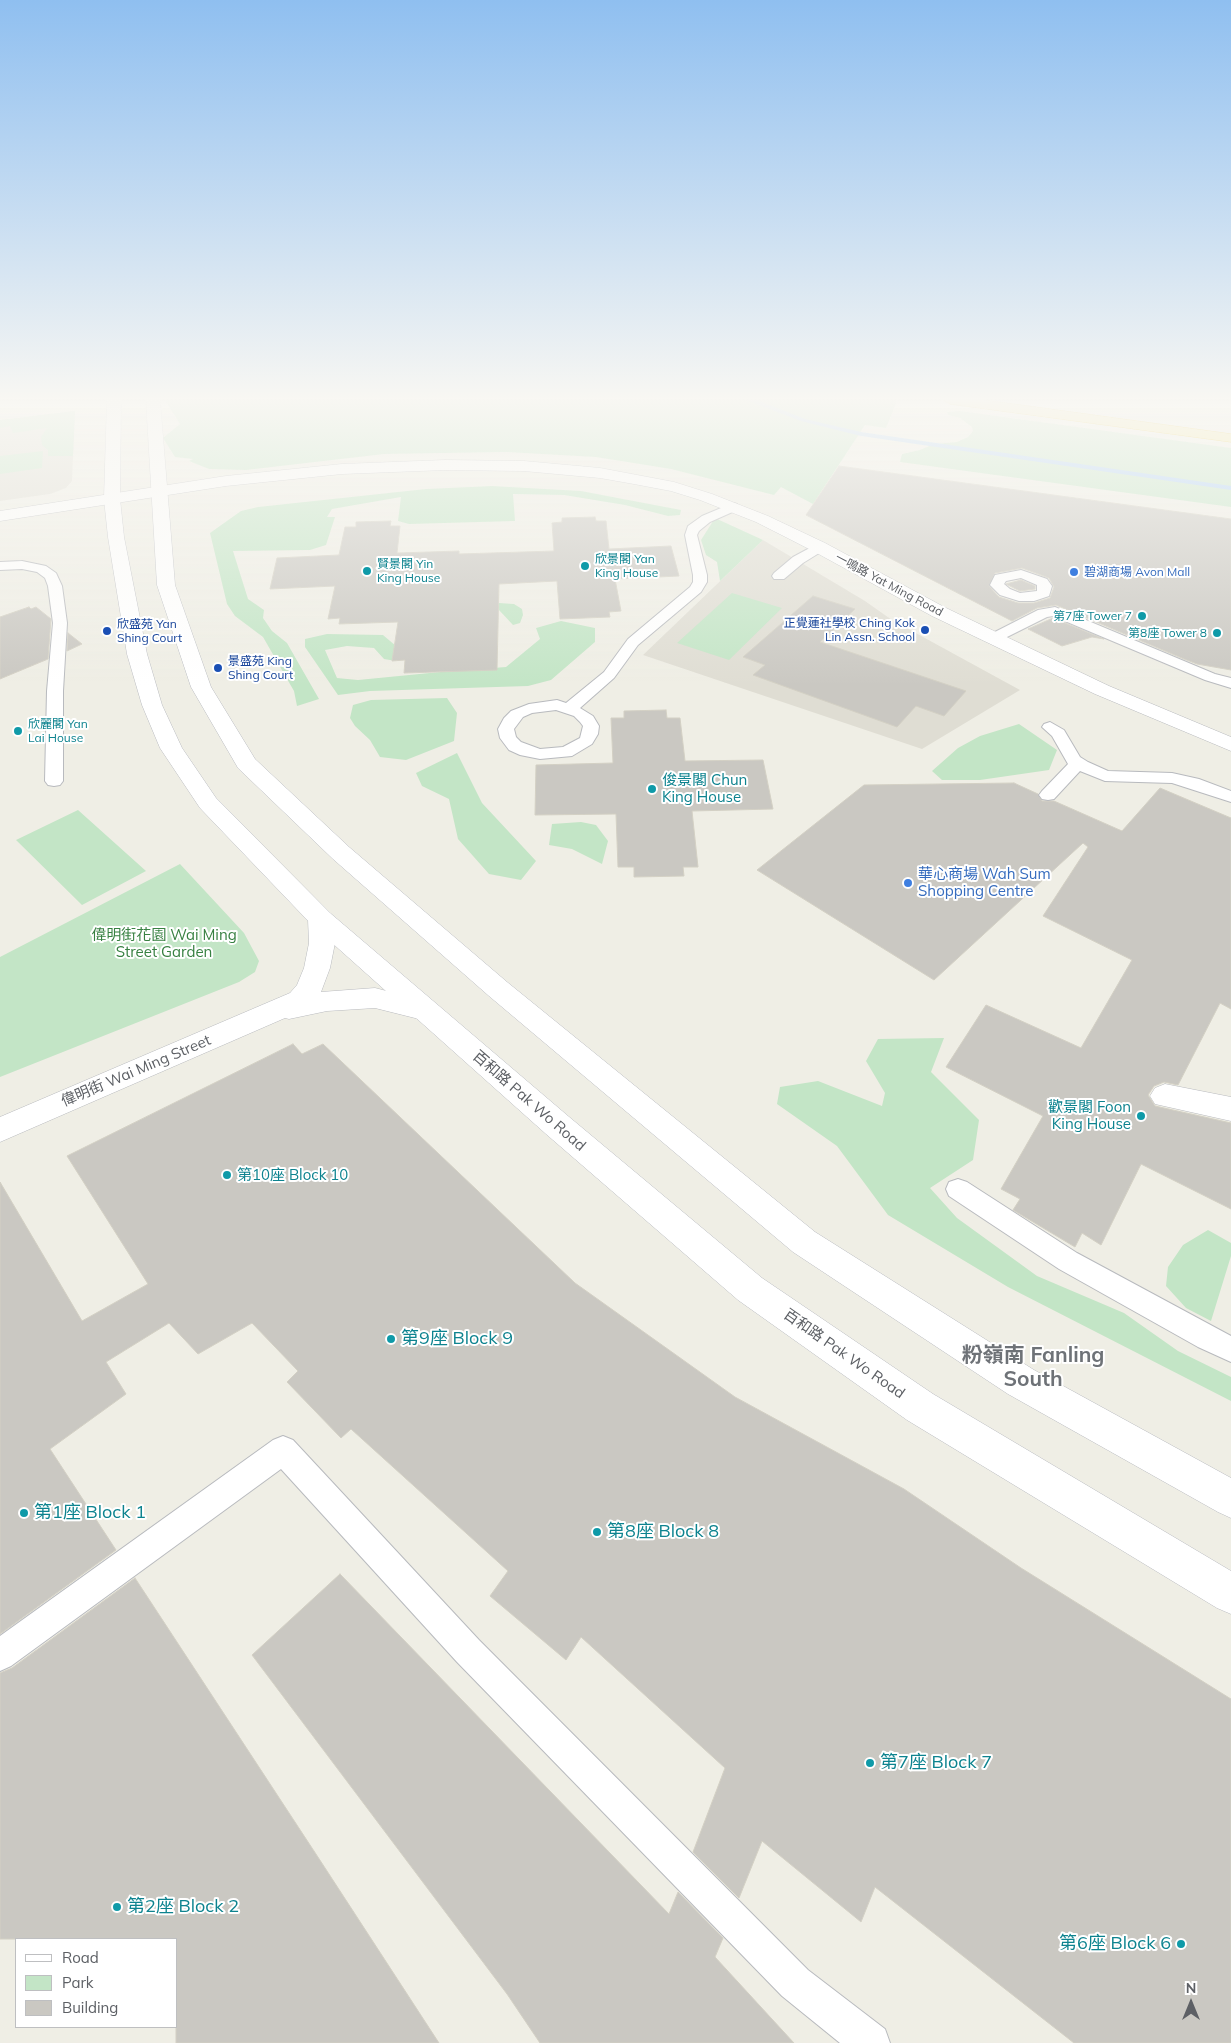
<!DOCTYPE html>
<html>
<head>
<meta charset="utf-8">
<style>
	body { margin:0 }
	#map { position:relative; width:1231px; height:2043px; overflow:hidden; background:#efeee5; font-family:Mulish,sans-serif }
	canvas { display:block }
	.legend { position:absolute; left:15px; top:1938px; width:162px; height:90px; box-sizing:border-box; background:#fff; border:1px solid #bebfc1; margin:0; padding:6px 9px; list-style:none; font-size:15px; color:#5d6065 }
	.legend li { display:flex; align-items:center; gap:10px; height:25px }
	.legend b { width:25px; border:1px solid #bebfc1 }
	.north { position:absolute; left:1166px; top:1978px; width:50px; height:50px; -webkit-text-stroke:4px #fff; paint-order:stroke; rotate:0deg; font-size:14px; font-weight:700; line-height:20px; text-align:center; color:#5d6065 }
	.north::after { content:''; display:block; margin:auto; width:18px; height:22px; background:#5d6065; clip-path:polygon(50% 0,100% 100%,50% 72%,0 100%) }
</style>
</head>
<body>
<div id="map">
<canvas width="1231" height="2043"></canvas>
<ul class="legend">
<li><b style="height:6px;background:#fff"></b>Road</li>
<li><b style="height:14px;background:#c3e5c6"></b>Park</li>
<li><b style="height:14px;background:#cac8c2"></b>Building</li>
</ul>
<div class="north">N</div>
</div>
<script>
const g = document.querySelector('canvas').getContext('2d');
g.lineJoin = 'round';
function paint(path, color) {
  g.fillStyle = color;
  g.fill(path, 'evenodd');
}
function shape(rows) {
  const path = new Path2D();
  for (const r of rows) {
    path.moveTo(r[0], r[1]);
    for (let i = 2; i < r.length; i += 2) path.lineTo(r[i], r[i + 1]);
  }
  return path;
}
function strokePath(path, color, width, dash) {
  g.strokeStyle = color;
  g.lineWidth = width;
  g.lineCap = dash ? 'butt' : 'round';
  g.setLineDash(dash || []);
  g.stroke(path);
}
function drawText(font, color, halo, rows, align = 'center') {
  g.font = font + ' Mulish,"Noto Sans TC",sans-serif';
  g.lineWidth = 4;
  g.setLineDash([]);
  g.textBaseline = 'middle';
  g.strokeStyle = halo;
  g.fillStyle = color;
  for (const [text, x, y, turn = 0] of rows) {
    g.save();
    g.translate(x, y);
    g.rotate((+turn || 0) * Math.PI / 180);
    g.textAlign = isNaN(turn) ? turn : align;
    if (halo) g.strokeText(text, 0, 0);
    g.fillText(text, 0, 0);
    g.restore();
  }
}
paint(shape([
	[75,411,72,481,66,488,50,494,0,501,0,420],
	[763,540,865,601,892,620,1020,690,922,749,643,655]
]), '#dfddd3');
paint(shape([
	[165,400,894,400,897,401,886,428,865,425,813,504,781,487,774,495,671,469,596,457,506,452,384,454,246,470,209,469,189,461,193,459,175,457,163,438,180,424],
	[75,411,73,456,48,456,48,450,42,445,41,437,47,428,13,433,10,426,0,428,0,420],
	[960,411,1231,448,1231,507,900,462,902,454,920,450,934,444,957,442,968,437,973,431,972,427,960,418,948,415,947,412],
	[43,451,42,468,0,474,0,456],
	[492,486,581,491,681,510,680,515,668,516,625,505,564,495,513,494,515,521,409,524,398,521,401,497,332,509,327,517,335,517,326,545,310,550,233,551,248,599,264,610,263,618,272,631,287,643,319,699,297,706,294,691,263,637,235,616,227,604,210,533,241,511,258,507,426,489],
	[715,518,763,540,720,581,717,562,706,555,701,540],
	[732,593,782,608,729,660,677,643],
	[499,603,514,604,522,609,523,615,520,623,513,625,499,610],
	[561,621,595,628,595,642,551,680,528,686,370,691,338,695,305,647,305,639,327,634,383,635,396,646,396,661,384,659,374,648,347,646,325,650,337,678,358,680,440,672,506,667,540,639,536,628],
	[447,698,457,713,454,741,406,760,380,757,370,740,355,726,350,718,353,705,371,700],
	[1019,724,1057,750,1049,770,980,780,942,780,932,771,958,748,980,736],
	[457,753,482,803,536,861,521,880,489,874,458,839,449,799,422,786,416,773],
	[78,810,146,871,82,905,16,840],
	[581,822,596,825,608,841,602,864,572,849,549,845,552,824],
	[180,864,244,933,259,961,255,972,239,982,0,1077,0,957],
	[944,1038,931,1072,979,1120,973,1160,930,1188,957,1218,1037,1276,1124,1313,1178,1351,1231,1377,1231,1401,1008,1287,888,1215,837,1146,777,1104,780,1087,818,1081,882,1106,885,1093,866,1061,878,1039],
	[1208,1230,1231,1243,1231,1256,1211,1321,1186,1308,1166,1286,1168,1267,1183,1245]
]), '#c3e5c6');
paint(shape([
	[746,400,757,400,805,419,861,432,1231,486,1231,490,861,436,801,421,746,400]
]), '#a9cffb');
const building = shape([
	[839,466,1231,519,1231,670,1197,664,1184,659,1056,605,1037,608,1012,621,806,515,839,466],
	[1022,568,1049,578,1054,587,1050,598,1034,603,1018,603,999,597,989,586,995,573,1022,568],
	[595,517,596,521,606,521,609,549,671,546,679,576,615,579,621,611,609,612,610,617,560,619,557,581,499,584,497,670,404,673,405,660,392,661,398,622,339,624,340,618,328,619,335,586,270,589,277,558,339,555,345,527,356,527,356,522,391,521,390,526,400,526,397,553,459,551,459,554,554,551,552,523,562,522,562,518,595,517],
	[1021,580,1035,586,1035,589,1020,591,1006,584,1021,580],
	[813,596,855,609,820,642,966,691,944,716,916,706,897,727,753,675,765,665,743,657,813,596],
	[29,607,31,609,36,607,51,619,48,659,0,679,0,617,29,607],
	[1053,618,1104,639,1092,637,1062,646,1028,629,1053,618],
	[68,633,82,644,67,651,68,633],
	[666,710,667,718,680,718,685,761,763,760,773,809,692,811,698,867,683,867,684,876,634,877,634,867,618,867,616,814,535,815,536,765,613,763,611,718,624,718,624,711,666,710],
	[1014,783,1038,794,1042,801,1054,801,1122,831,1160,788,1231,818,1231,1009,1220,1003,1178,1085,1164,1082,1154,1086,1148,1095,1155,1106,1231,1123,1231,1209,1141,1164,1101,1245,1082,1233,1075,1247,1013,1210,1020,1199,1001,1189,1043,1116,946,1067,986,1005,1081,1048,1132,960,1043,916,1088,847,1083,843,934,980,757,870,864,785,1014,783],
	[293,1044,302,1054,323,1044,575,1283,735,1397,904,1489,1021,1568,1231,1699,1231,2043,1074,2043,875,1887,861,1922,762,1841,739,1898,693,1852,725,1768,581,1637,566,1660,490,1596,508,1571,351,1429,341,1438,287,1382,298,1371,252,1323,198,1354,169,1323,106,1362,126,1394,50,1449,116,1550,0,1634,0,1182,82,1321,148,1284,67,1156,293,1044],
	[340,1574,669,1914,678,1892,723,1938,715,1957,794,2043,540,2043,507,1994,252,1655,340,1574],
	[135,1578,314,1851,439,2043,176,2043,176,1939,0,1939,0,1673,12,1668,135,1578]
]);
paint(building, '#cac8c2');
strokePath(building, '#d3d0c4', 1);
const service = shape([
	[733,503,737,504,739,507,737,510,710,522,699,531,697,535,707,575,707,582,701,592,638,645,614,678,580,708,593,716,599,726,598,734,592,744,572,756,540,759,520,755,509,750,500,738,498,729,504,718,511,711,529,704,557,700,566,703,604,672,628,639,690,587,693,582,693,575,685,535,688,526,702,516,733,503],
	[556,710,574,716,580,722,583,726,580,738,563,747,540,749,521,742,516,737,514,729,523,717,532,713,556,710],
	[819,543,824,544,826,547,824,550,803,563,784,579,774,579,772,576,774,573,793,557,819,543],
	[22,561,46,566,56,573,62,586,67,623,63,691,63,781,60,785,54,786,48,785,45,781,47,691,53,623,48,586,45,578,37,572,22,569,0,570,0,562,22,561],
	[1021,570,1047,579,1052,586,1049,596,1034,601,1019,601,1000,595,990,585,995,575,1021,570],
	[1021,578,1037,585,1037,591,1020,593,1010,589,1004,584,1006,581,1021,578],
	[1055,607,1215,674,1231,678,1231,688,1205,680,1053,616,1047,617,999,641,994,642,989,641,987,638,989,635,1038,610,1055,607],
	[1050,722,1064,730,1080,757,1088,762,1108,771,1172,773,1199,779,1231,791,1231,802,1172,783,1105,781,1080,771,1054,799,1048,800,1042,799,1039,795,1042,791,1068,764,1052,736,1042,727,1044,724,1050,722],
	[958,1179,967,1182,1077,1253,1231,1336,1231,1362,1198,1347,1059,1269,949,1196,946,1189,949,1182,958,1179],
	[283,1436,293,1440,479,1640,808,1970,885,2029,890,2043,840,2043,782,1996,457,1662,281,1469,11,1666,0,1671,0,1636,273,1440,283,1436]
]);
const pedestrian = shape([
	[1165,1084,1231,1097,1231,1121,1155,1104,1150,1096,1155,1088,1165,1084]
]);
const minor = shape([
	[321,910,330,913,334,919,335,943,330,968,321,992,375,988,433,1003,437,1010,433,1017,423,1020,375,1008,327,1011,289,1019,285,1018,0,1142,0,1117,290,993,297,985,304,968,309,943,308,919,312,913,321,910]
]);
const tertiary = shape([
	[445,460,524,461,600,468,674,482,712,494,768,516,825,543,946,608,1109,686,1231,737,1231,751,1095,694,932,616,813,551,756,522,700,500,671,491,634,484,600,478,524,471,445,470,342,474,226,486,0,521,0,511,226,476,342,464,445,460]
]);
const secondary = shape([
	[107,400,121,400,120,499,124,537,147,654,162,705,182,748,216,798,330,913,568,1116,762,1278,933,1394,1231,1571,1231,1614,1217,1608,907,1420,738,1300,546,1134,312,925,200,808,160,748,142,705,127,654,108,537,104,499,107,400],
	[146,400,160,400,175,585,211,687,255,759,349,847,507,982,815,1232,1034,1370,1231,1478,1231,1518,1218,1512,1008,1394,793,1252,489,996,333,859,238,768,191,687,157,585,146,400]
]);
const motorway = shape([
	[943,400,984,400,1231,434,1231,442,950,404,943,400]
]);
strokePath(service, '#b8babe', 2);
strokePath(pedestrian, '#b8babe', 1);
strokePath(minor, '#b8babe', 1);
strokePath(tertiary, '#b8babe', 1);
strokePath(secondary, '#b9bbc0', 1);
strokePath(motorway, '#e9ba0b', 1);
paint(service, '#fff');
paint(pedestrian, '#fff');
paint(minor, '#fff');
paint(tertiary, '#fff');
paint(secondary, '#fff');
paint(motorway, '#f8e993');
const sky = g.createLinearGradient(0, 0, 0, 686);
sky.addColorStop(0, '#8fbff0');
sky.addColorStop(0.58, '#f8f7f3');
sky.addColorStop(1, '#f8f7f300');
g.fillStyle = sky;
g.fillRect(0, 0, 1231, 686);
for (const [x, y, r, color] of [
	[585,566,5,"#0f9aa8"],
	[367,571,5,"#0f9aa8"],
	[1074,572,5,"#3f7fe0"],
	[1142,616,5,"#0f9aa8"],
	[925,630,5,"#1a4fb4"],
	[107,631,5,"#1a4fb4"],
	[1217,633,5,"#0f9aa8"],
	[218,668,5,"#1a4fb4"],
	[18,731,5,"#0f9aa8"],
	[652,789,5,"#0f9aa8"],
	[908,883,5,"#3f7fe0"],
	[1141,1116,5,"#0f9aa8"],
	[227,1175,5,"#0f9aa8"],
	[391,1339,5,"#0f9aa8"],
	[24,1513,5,"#0f9aa8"],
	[597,1532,5,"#0f9aa8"],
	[870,1763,5,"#0f9aa8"],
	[117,1907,5,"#0f9aa8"],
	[1181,1944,5,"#0f9aa8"]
]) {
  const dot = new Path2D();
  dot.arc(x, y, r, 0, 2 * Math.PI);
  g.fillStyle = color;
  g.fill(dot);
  strokePath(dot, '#fff', 2);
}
drawText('12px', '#0d838f', '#fff', [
	["欣景閣 Yan",595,559],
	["King House",595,573],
	["賢景閣 Yin",377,564],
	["King House",377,578],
	["第7座 Tower 7",1132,616,"right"],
	["第8座 Tower 8",1207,633,"right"],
	["欣麗閣 Yan",28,724],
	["Lai House",28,738]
], 'left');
drawText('12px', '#366cbe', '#fff', [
	["碧湖商場 Avon Mall",1084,572]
], 'left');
drawText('12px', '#5d6065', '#fff', [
	["一鳴路 Yat Ming Road",889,585,28]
]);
drawText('12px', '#164399', '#fff', [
	["正覺蓮社學校 Ching Kok",915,623,"right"],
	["Lin Assn. School",915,637,"right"],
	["欣盛苑 Yan",117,624],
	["Shing Court",117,638],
	["景盛苑 King",228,661],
	["Shing Court",228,675]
], 'left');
drawText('15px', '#0d838f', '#fff', [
	["俊景閣 Chun",662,780],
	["King House",662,797],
	["歡景閣 Foon",1131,1107,"right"],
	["King House",1131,1124,"right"],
	["第10座 Block 10",237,1175]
], 'left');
drawText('15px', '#366cbe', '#fff', [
	["華心商場 Wah Sum",918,874],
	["Shopping Centre",918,891]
], 'left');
drawText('15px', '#388142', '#fff', [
	["偉明街花園 Wai Ming",164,935],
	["Street Garden",164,952]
]);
drawText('15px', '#5d6065', '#fff', [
	["偉明街 Wai Ming Street",136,1071,-23],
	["百和路 Pak Wo Road",529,1101,41],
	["百和路 Pak Wo Road",844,1354,35]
]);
drawText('18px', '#0d838f', '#fff', [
	["第9座 Block 9",401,1339],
	["第1座 Block 1",34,1513],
	["第8座 Block 8",607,1532],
	["第7座 Block 7",880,1763],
	["第2座 Block 2",127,1907],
	["第6座 Block 6",1171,1944,"right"]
], 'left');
drawText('bold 21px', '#6e7277', '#fff', [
	["粉嶺南 Fanling",1033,1356],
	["South",1033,1380]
]);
</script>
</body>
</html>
